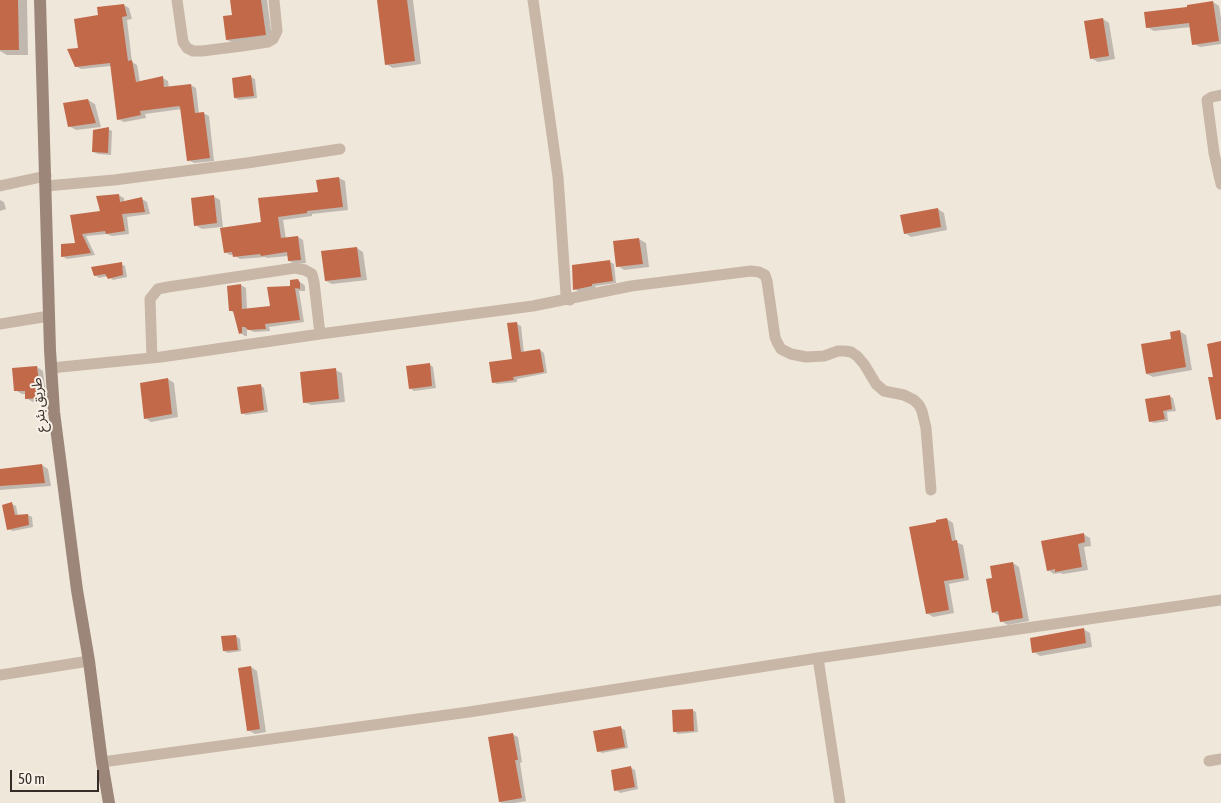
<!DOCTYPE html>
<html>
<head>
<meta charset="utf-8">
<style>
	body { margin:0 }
	#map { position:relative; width:1221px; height:803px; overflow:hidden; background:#f0e7db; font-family:"Asap Condensed",sans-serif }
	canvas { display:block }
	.scale { position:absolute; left:10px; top:770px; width:89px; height:22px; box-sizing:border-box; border:2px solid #352c27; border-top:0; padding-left:6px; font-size:15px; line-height:18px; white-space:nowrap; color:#352c27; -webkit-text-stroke:4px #f8f1e7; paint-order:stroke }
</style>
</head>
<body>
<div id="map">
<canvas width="1221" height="803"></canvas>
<div class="scale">50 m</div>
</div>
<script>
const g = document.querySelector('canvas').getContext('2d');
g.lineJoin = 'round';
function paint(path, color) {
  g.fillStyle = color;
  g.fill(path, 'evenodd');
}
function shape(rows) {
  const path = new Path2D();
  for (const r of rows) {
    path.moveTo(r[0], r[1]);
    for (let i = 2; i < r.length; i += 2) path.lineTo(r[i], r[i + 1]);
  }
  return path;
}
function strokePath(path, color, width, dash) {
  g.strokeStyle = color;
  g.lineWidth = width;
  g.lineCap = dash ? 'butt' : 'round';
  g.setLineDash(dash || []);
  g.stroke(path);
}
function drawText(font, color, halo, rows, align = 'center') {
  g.font = font + ' "Asap Condensed","Noto Sans Arabic",sans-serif';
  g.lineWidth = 4;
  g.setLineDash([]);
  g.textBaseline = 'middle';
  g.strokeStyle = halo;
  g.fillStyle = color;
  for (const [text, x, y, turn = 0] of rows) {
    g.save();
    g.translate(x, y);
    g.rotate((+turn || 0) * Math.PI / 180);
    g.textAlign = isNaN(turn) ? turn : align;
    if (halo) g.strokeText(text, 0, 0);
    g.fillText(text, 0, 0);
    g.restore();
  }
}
paint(shape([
	[0,0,27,0,28,55,7,55,0,51],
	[231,0,267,0,272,38,234,43,227,40,233,16],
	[378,0,413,0,421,64,393,68,386,64],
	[1213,2,1219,6,1221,18,1221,44,1200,47,1194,44,1191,27,1154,31,1147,27,1188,8],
	[124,5,129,8,132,19,127,20,132,62,137,65,140,82,163,78,168,81,169,88,191,85,196,88,199,114,203,113,209,116,214,161,194,163,188,160,182,109,145,114,146,118,124,122,118,119,111,66,81,69,76,66,80,49,99,16],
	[1103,19,1109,23,1115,59,1098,62,1091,58],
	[251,77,255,79,257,98,239,100,235,98],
	[88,100,95,104,101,127,76,130,69,126],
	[108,129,112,131,111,155,98,154,94,152],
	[339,178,345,181,348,210,312,214,312,216,283,220,286,239,298,237,303,240,306,263,295,264,289,261,288,256,267,258,265,257,240,259,234,255,230,255,225,252,222,227,202,229,195,225,213,196,220,200,223,228,262,223,319,193],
	[118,195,124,198,124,202,142,199,147,202,150,214,127,217,129,234,112,236,107,234,86,236,95,255,67,259,62,256,77,244,72,216,102,212],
	[0,200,4,202,6,209,0,211],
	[938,209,944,213,947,230,911,237,905,233],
	[639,239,646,243,649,267,624,270,618,266],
	[357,248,363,252,367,280,332,284,326,281],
	[610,262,614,264,616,283,595,286,596,288,579,292,575,289],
	[121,264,125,266,127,277,113,280,108,276,99,278,95,275],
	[298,281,303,284,305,286,305,291,299,291,304,322,269,327,270,331,254,332,247,329,247,336,245,336,240,333,234,313,230,310,228,287,241,285,246,288,247,310,271,307],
	[517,324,521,326,524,353,540,350,544,353,547,373,517,379,517,382,497,384,493,382,513,360],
	[1179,331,1186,335,1192,370,1153,377,1147,374],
	[429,364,433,367,436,388,414,391,410,388],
	[37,367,43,371,47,401,33,402,26,398,26,394,22,394,15,390],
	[335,370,342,373,345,402,311,405,304,402],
	[168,379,174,383,178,417,151,422,145,418],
	[260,385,264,388,268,412,246,415,242,413],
	[1169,396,1173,398,1176,411,1167,412,1168,421,1154,423,1150,421],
	[42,465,48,469,51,486,0,490,0,470],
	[12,504,16,506,18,516,28,515,32,517,33,527,13,531,8,529],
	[947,519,953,523,956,542,963,545,969,580,949,584,954,613,933,617,927,613,937,523],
	[1083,534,1090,538,1091,546,1084,547,1088,570,1063,574,1060,573,1054,574,1048,570],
	[1013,563,1019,567,1029,621,1008,625,1001,621,1000,616,993,612,994,579],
	[1083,629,1090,633,1092,647,1040,656,1034,652],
	[236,636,240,639,241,651,228,653,224,651],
	[251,667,257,671,266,732,255,734,248,730],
	[692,710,696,712,698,732,678,734,674,731],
	[621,728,625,730,628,748,602,753,598,751],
	[512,734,518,737,522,762,520,763,526,801,515,803,502,803,500,802],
	[631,768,635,770,638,789,620,793,616,790]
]), '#0003');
paint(shape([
	[0,0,18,0,19,50,0,50],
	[230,0,261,0,266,35,226,40,223,16,232,15],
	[377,0,407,0,415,61,385,65],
	[1213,1,1219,41,1192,45,1189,23,1146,28,1144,12,1187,7,1187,5],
	[124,4,127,16,122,17,128,61,132,60,136,82,163,76,164,87,191,84,195,113,204,112,210,158,187,161,180,107,179,106,140,111,141,115,117,120,110,63,75,67,67,49,78,48,74,19,98,15,97,7],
	[1103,18,1109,56,1090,59,1084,21],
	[251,75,254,96,234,98,232,78],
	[88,99,96,123,68,127,63,103],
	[109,127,108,153,92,152,93,130],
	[339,177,343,207,307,211,307,213,278,217,281,238,298,236,301,260,288,261,287,252,261,256,260,254,233,257,232,252,224,253,220,228,261,222,258,198,318,192,316,180],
	[119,194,120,202,142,197,145,212,122,214,125,231,106,234,105,231,82,234,91,253,61,257,61,244,75,243,70,215,100,211,96,196],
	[214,195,217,223,194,226,191,198],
	[938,208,941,227,904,234,900,215],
	[639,238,643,264,616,267,613,241],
	[357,247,361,277,325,281,321,251],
	[610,260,613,281,592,284,592,286,573,290,572,265],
	[122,262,123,275,108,279,105,274,94,276,91,267],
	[298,279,300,283,300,289,295,288,300,320,265,324,266,329,248,330,245,327,242,327,242,333,239,334,233,311,229,311,227,286,241,284,242,309,270,306,267,287,290,286,290,280],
	[517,322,521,352,540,349,544,372,513,377,514,380,492,383,489,362,512,359,507,323],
	[1180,330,1186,367,1146,374,1141,344,1171,339,1170,332],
	[1221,341,1221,419,1216,420,1208,377,1213,377,1207,344],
	[430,363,432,386,409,389,406,366],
	[37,366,41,398,25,399,25,391,14,391,12,368],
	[336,368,339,399,303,403,300,372],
	[168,378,172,414,144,419,140,383],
	[261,384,264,410,241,414,237,387],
	[1170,395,1172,409,1163,411,1165,419,1149,422,1145,399],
	[42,464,45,483,0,486,0,469],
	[12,502,15,515,28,514,29,525,7,530,2,505],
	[947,518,952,541,957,540,964,578,944,581,949,610,926,614,909,527,936,522,936,520],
	[1084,533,1085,542,1078,544,1082,567,1055,572,1055,569,1047,571,1041,541],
	[1013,562,1023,618,1000,622,998,611,992,613,986,579,992,578,990,566],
	[1084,628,1086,643,1032,653,1030,638],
	[236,635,238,650,223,651,221,636],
	[251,666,260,729,247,731,238,668],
	[693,709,694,731,673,732,672,710],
	[621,726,625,747,597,752,593,731],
	[513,733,518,760,515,760,522,798,499,802,488,737],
	[631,766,635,787,614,791,611,770]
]), '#c16949');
strokePath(shape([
	[177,0,183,42,187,48,193,51,202,51,242,46,268,42,273,39,277,31,274,0],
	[533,0,558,177,566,295,570,300],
	[1221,95,1212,97,1207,100,1214,153,1221,184],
	[0,186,46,176],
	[46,186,114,180,247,163,340,149],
	[0,324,49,316],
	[152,358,150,299,158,289,168,287,295,268,305,270,312,274,314,282,320,334],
	[51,368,161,357,320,334,533,306,631,286,751,271,759,272,765,275,767,281,775,337,777,342,781,349,791,354,806,357,824,356,838,351,845,351,851,352,857,356,864,364,876,384,884,391,904,395,914,400,919,405,922,411,926,428,931,490],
	[818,658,840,803],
	[0,675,89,661],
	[1209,761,1221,759],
	[102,762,469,712,818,658,1221,600]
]), '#c8b7a7', 11);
strokePath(shape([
	[40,0,50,350,54,412,77,590,89,661,102,762,109,803]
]), '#9b8679', 12);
drawText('14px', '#352c27', '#f8f1e7', [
	["طريق بئر ع",39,405,-95]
]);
</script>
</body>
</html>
